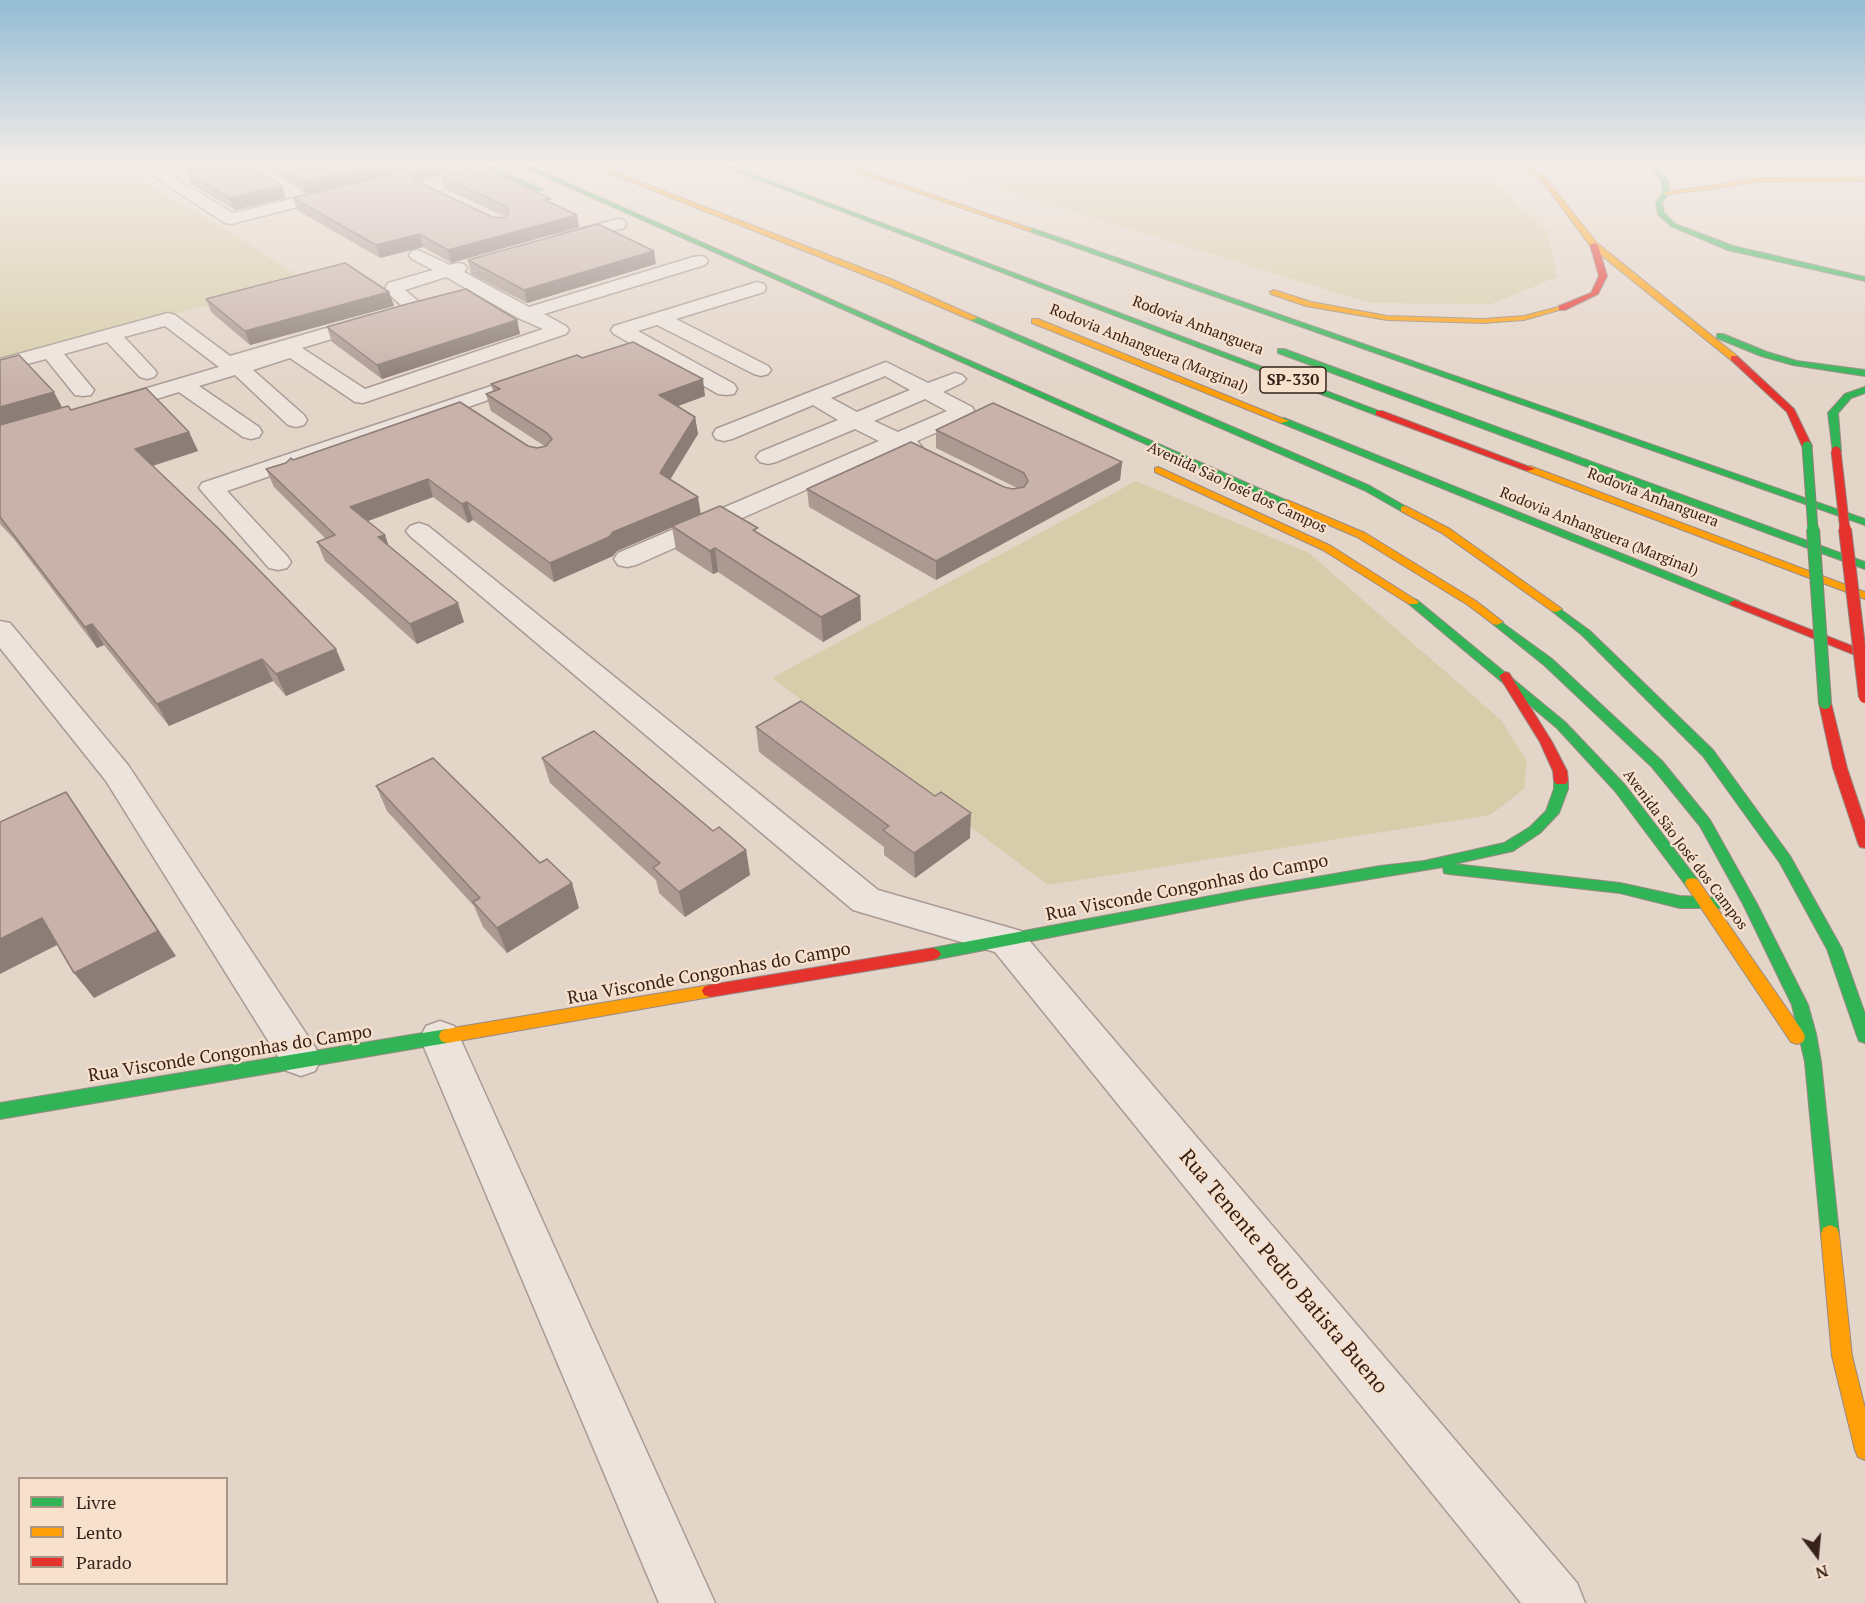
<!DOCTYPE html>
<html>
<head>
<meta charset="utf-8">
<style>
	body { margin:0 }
	#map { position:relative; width:1865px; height:1603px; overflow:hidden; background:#e4d5c9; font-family:"PT Serif",serif }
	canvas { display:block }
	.legend { position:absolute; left:18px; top:1477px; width:210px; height:108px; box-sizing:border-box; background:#f7e1cd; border:2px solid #aa9586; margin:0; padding:8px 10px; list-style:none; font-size:18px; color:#37221b }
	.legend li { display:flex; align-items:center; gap:12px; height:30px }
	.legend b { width:30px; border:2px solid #aa9586 }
	.north { position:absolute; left:1787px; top:1525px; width:60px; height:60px; -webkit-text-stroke:4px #f7e1cd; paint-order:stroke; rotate:164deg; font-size:16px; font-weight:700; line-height:24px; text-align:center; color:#37221b }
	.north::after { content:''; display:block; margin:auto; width:21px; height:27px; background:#37221b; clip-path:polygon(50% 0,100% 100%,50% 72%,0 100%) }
</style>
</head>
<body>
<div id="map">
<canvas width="1865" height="1603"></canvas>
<ul class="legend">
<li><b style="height:8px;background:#30b455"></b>Livre</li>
<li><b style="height:8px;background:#ff9f0a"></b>Lento</li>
<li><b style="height:8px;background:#e5322d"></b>Parado</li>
</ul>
<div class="north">N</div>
</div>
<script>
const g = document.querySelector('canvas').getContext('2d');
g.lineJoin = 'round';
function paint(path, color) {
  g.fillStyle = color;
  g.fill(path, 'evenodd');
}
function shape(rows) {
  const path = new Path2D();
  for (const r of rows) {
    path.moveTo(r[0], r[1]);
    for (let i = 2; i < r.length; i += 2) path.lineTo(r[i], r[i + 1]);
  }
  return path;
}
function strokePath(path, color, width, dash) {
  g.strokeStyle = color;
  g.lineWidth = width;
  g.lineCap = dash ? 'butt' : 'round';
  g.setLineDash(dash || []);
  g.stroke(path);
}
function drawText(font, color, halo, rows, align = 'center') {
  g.font = font + ' "PT Serif",serif';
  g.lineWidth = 4.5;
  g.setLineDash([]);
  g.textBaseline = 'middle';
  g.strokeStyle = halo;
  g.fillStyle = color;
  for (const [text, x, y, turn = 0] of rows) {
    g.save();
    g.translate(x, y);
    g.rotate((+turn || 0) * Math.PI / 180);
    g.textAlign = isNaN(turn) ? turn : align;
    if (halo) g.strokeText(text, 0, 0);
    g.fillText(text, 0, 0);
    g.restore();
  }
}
paint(shape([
	[0,164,111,164,225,229,305,280,0,360],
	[919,164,1476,164,1548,232,1557,277,1491,304,1370,303],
	[1136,481,1309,553,1501,720,1527,761,1524,789,1490,815,1048,885,772,678]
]), '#d8cdaa');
const street = shape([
	[135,164,152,164,233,213,339,187,347,192,345,195,231,224,225,223,135,164],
	[440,164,464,164,462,167,406,181,398,176,401,173,440,164],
	[618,219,624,220,626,224,624,228,562,244,556,243,553,239,556,235,618,219],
	[418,250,450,265,458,263,464,264,467,268,464,272,529,307,693,257,699,256,705,257,708,261,705,265,544,314,566,326,569,330,566,334,363,403,355,402,290,358,253,370,304,415,307,420,304,425,296,427,288,425,235,375,199,386,259,427,262,432,259,437,251,439,243,437,179,392,108,414,100,412,97,407,100,402,219,367,165,326,124,337,154,369,157,373,154,377,147,379,140,377,107,342,64,354,94,390,91,395,83,396,75,395,46,359,0,371,0,359,168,313,175,315,230,356,371,315,378,317,381,321,378,325,302,348,365,389,543,329,518,318,446,277,405,290,426,308,423,312,416,314,409,312,384,290,388,283,433,270,412,259,409,255,412,251,418,250],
	[757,282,764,284,766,288,764,292,676,319,768,366,771,370,768,374,761,376,754,374,657,325,638,331,734,384,737,389,734,394,726,395,718,394,614,334,611,330,614,326,757,282],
	[886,362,928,383,955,373,962,375,966,379,962,383,943,392,972,407,975,412,972,417,917,441,922,447,919,452,911,454,898,449,636,565,627,567,618,565,614,559,618,553,879,441,855,429,776,462,768,464,760,462,756,457,760,452,838,420,813,405,732,439,724,441,716,439,713,434,716,429,886,362],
	[885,376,910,390,857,412,831,398,885,376],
	[925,399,947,411,898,432,874,421,925,399],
	[527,374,534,376,538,380,534,384,227,491,287,556,291,562,287,568,278,570,269,568,199,488,202,483,527,374],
	[419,523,428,526,878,890,1021,931,1577,1583,1585,1603,1521,1603,995,952,853,910,410,536,406,531,410,526,419,523],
	[0,621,10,623,128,765,315,1047,321,1059,315,1071,301,1076,287,1071,106,781,0,648,0,621],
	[440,1021,454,1026,460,1038,715,1603,659,1603,420,1038,426,1026,440,1021]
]);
const fast = shape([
	[478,164,485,164,543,190,538,191,478,164],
	[517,164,524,164,1292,503,1287,506,1283,505,517,164],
	[718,164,725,164,1384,413,1376,415,718,164],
	[1649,164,1655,164,1668,182,1669,193,1662,203,1664,213,1675,224,1733,246,1865,277,1865,281,1728,250,1671,226,1658,214,1656,203,1663,193,1662,182,1649,164],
	[1031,228,1865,519,1865,525,1029,231,1031,228],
	[974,316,1370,486,1410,509,1409,511,1401,511,1364,490,971,320,970,318,974,316],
	[1717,334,1723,334,1767,352,1797,361,1865,370,1865,376,1793,365,1761,356,1717,338,1717,334],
	[1278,349,1284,349,1865,562,1865,569,1278,353,1278,349],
	[1865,387,1865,393,1851,398,1838,413,1841,451,1833,453,1828,413,1845,394,1865,387],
	[1284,418,1739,601,1741,603,1735,606,1731,605,1281,423,1279,421,1284,418],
	[1413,599,1417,600,1565,722,1625,785,1697,879,1699,883,1697,887,1687,887,1615,791,1557,728,1409,604,1409,600,1413,599],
	[1556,606,1590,631,1713,750,1790,856,1842,949,1865,1014,1865,1043,1859,1041,1857,1036,1827,949,1780,863,1703,756,1582,635,1552,611,1550,609,1556,606],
	[1497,619,1552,659,1662,761,1710,820,1757,904,1808,1005,1816,1034,1821,1062,1839,1234,1837,1240,1830,1243,1823,1240,1821,1234,1805,1062,1792,1005,1743,904,1700,826,1652,767,1544,665,1493,624,1493,620,1497,619],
	[1561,776,1568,781,1568,789,1559,813,1540,833,1513,851,1454,864,1620,883,1680,896,1722,898,1727,900,1729,904,1727,908,1680,908,1620,893,1449,874,1444,873,1443,867,1248,899,933,960,928,958,925,954,928,950,933,948,1248,889,1380,866,1424,861,1504,843,1530,827,1546,811,1554,789,1554,781,1561,776],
	[447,1029,453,1031,455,1036,453,1041,447,1043,0,1119,0,1103,447,1029]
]);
const slow = shape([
	[587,164,594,164,893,280,978,318,971,320,887,284,587,164],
	[834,164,842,164,1034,230,1029,231,834,164],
	[1521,164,1527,164,1547,180,1597,243,1737,356,1737,360,1731,360,1591,247,1543,182,1521,164],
	[1865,177,1865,181,1759,182,1666,195,1663,193,1759,178,1865,177],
	[1274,290,1311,302,1387,316,1483,319,1524,316,1562,306,1566,308,1524,320,1483,323,1387,320,1306,306,1271,294,1270,292,1274,290],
	[1032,319,1038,319,1289,421,1281,423,1032,323,1032,319],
	[1530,466,1865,592,1865,599,1527,471,1525,469,1530,466],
	[1158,467,1331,546,1419,602,1417,604,1409,604,1323,550,1155,472,1155,468,1158,467],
	[1287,500,1365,533,1476,601,1503,622,1497,625,1493,624,1468,605,1357,537,1283,505,1282,503,1287,500],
	[1405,506,1450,529,1562,609,1556,612,1552,611,1442,533,1401,511,1401,507,1405,506],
	[1692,878,1697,879,1803,1032,1805,1037,1803,1042,1797,1044,1791,1042,1687,887,1685,883,1687,879,1692,878],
	[710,985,716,987,718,991,716,995,710,997,447,1043,441,1041,439,1036,441,1031,447,1029,710,985],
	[1830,1225,1837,1228,1839,1234,1852,1356,1865,1408,1865,1460,1858,1457,1855,1450,1832,1356,1821,1234,1823,1228,1830,1225]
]);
const jam = shape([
	[1594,243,1598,245,1607,276,1598,294,1565,310,1559,310,1559,306,1591,293,1599,276,1590,245,1594,243],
	[1731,356,1737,356,1794,409,1812,446,1810,448,1802,446,1787,412,1731,360,1731,356],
	[1376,411,1382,411,1535,469,1527,471,1376,415,1376,411],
	[1735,600,1865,651,1865,659,1731,605,1729,603,1735,600],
	[1505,672,1509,673,1552,742,1567,771,1568,781,1566,784,1556,784,1554,781,1553,771,1540,742,1499,676,1505,672],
	[1825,699,1831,703,1847,768,1865,822,1865,848,1860,847,1858,843,1833,768,1819,703,1825,699],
	[933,948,938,950,941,954,938,958,933,960,710,997,704,995,702,991,704,987,710,985,933,948]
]);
strokePath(street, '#a99b93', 3);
strokePath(fast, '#988a83', 2);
strokePath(slow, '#988a83', 2);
strokePath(jam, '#988a83', 2);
paint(street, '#ece3dc');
paint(fast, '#30b455');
paint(slow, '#ff9f0a');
paint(jam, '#e5322d');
const fastBridgeFar1 = shape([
	[1807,446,1813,530]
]);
const fastBridge = shape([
	[1813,529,1825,703]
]);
const jamBridgeFar1 = shape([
	[1836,451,1845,530]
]);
const jamBridge = shape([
	[1845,529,1865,697]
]);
strokePath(fastBridgeFar1, '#8e8179', 11, []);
strokePath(fastBridge, '#8e8179', 14, []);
strokePath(jamBridgeFar1, '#8e8179', 11, []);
strokePath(jamBridge, '#8e8179', 14, []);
strokePath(fastBridgeFar1, '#30b455', 9);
strokePath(fastBridge, '#30b455', 12);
strokePath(jamBridgeFar1, '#e5322d', 9);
strokePath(jamBridge, '#e5322d', 12);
paint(shape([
	[179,164,246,164,286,198,235,210,191,184,186,172,191,171],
	[259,164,432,164,307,194],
	[435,164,451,164,453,172,418,182,492,217,505,218,506,217,445,189,442,177,552,204,579,227,451,263,423,247,380,258,297,210,293,198],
	[468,260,656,264,527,303,471,274],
	[389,292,394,306,250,345,211,312,206,299],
	[517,320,520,334,382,379,332,342,327,327],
	[582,358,705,396,678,406,695,417,698,434,670,480,701,514,759,534,860,596,861,620,823,642,718,572,713,574,676,550,672,527,617,551,613,556,554,582,473,520,468,523,433,497,368,521,385,535,388,545,464,622,417,644,325,561,317,542,326,539,274,487,266,469,293,460,528,446,537,448,546,447,491,411,486,394,493,391,491,384],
	[0,360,62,407,189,432,198,451,153,466,345,670,286,696,273,681,169,726,104,645,97,648,14,539,0,524],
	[936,430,1122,462,1120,480,936,580,809,507,807,489,1004,487,1013,489,1017,488,936,448],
	[756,727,970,838,915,878,884,855,884,847,759,752],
	[542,758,713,831,746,850,750,875,685,917,659,893,656,880,550,783],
	[376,786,579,908,507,953,483,927,474,906,387,811]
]), '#ac9992');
paint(shape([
	[380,164,432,164,307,194,303,182],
	[437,164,451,164,453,172,417,182,414,188,411,176,414,170],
	[282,186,286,198,235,210,230,198],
	[577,215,579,227,451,263,448,250],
	[419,234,423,247,380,258,376,245],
	[654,251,656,264,527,303,524,290],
	[389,292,394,306,250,345,245,331],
	[517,320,520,334,382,379,377,365],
	[703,379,705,396,662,412,659,395],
	[54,392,64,411,0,430,0,407],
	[695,417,698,434,663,491,660,473],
	[189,432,198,451,145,468,135,449],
	[1122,462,1120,480,936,580,936,561],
	[428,479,433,497,357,525,350,507],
	[698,497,701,515,617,551,613,556,554,582,550,563,613,532],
	[467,502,473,520,468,523,462,504],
	[385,535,391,553,378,537],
	[715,548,718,572,713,574,710,551],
	[860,596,861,620,823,642,821,617],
	[458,603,464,622,417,644,410,624],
	[92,624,104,645,97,648,85,627],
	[336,649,345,670,286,696,276,674],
	[262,659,273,681,169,726,157,704],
	[66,792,176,956,94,998,74,973],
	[971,813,970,838,915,878,914,853],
	[746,850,750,875,685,917,679,892],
	[572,883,579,908,507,953,497,928],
	[42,918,61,943,0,974,0,939]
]), '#8c7d77');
const building = shape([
	[194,164,246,164,282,186,230,198,186,172,203,168,194,164],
	[274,164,380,164,303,182,274,164],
	[435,164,437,164,414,170,411,176,414,180,492,217,505,218,509,212,506,206,442,177,471,170,480,173,490,171,551,199,545,200,577,215,448,250,419,234,376,245,293,198,435,164],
	[598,224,654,251,524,290,468,260,598,224],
	[345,263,389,292,245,331,206,299,345,263],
	[466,289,517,320,377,365,327,327,407,304,466,289],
	[633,342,703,379,659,395,695,417,660,473,698,497,613,532,609,537,550,563,467,502,462,504,428,479,350,507,385,535,378,537,458,603,410,624,317,542,335,535,266,469,286,463,291,458,293,460,460,402,528,446,537,448,546,446,552,439,547,433,486,394,500,389,491,384,577,355,582,358,633,342],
	[19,355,54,392,0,407,0,360,19,355],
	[146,388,189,432,135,449,218,528,336,649,276,674,262,659,157,704,92,624,85,627,0,517,0,425,68,406,71,410,146,388],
	[993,403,1122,462,936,561,807,489,911,442,1004,487,1013,489,1024,487,1028,481,1024,473,936,430,993,403],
	[720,506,758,528,753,530,860,596,821,617,715,548,710,551,672,526,720,506],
	[801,701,935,796,941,792,971,813,914,853,883,830,889,826,756,727,801,701],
	[594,731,713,831,719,827,746,850,679,892,653,868,660,863,542,758,594,731],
	[433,758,540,863,547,859,572,883,497,928,473,902,480,898,376,786,433,758],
	[66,792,158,931,74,973,42,918,0,939,0,822,66,792]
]);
paint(building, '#c8b2aa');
strokePath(building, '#8c7d77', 1.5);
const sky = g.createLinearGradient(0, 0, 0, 388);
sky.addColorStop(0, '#93bcd5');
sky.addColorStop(0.42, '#f3ece7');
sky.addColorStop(1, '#f3ece700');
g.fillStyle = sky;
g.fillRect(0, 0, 1865, 388);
drawText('15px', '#37221b', '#f7e1cd', [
	["Rodovia Anhanguera",1198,326,21],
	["Rodovia Anhanguera (Marginal)",1149,349,22],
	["Avenida São José dos Campos",1237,488,25],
	["Rodovia Anhanguera",1653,498,21],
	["Rodovia Anhanguera (Marginal)",1599,532,22],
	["Avenida São José dos Campos",1685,850,53]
]);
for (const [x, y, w] of [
	[1293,380,66]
]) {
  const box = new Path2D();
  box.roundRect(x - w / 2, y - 13, w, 26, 4.5);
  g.fillStyle = '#f7e1cd';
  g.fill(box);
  strokePath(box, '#37221b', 1.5);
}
drawText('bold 16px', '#37221b', null, [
	["SP-330",1293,380]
]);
drawText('18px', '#37221b', '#f7e1cd', [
	["Rua Visconde Congonhas do Campo",1187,888,-11],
	["Rua Visconde Congonhas do Campo",709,974,-10],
	["Rua Visconde Congonhas do Campo",230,1054,-9]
]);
drawText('21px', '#37221b', '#f7e1cd', [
	["Rua Tenente Pedro Batista Bueno",1283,1272,50]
]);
</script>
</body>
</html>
